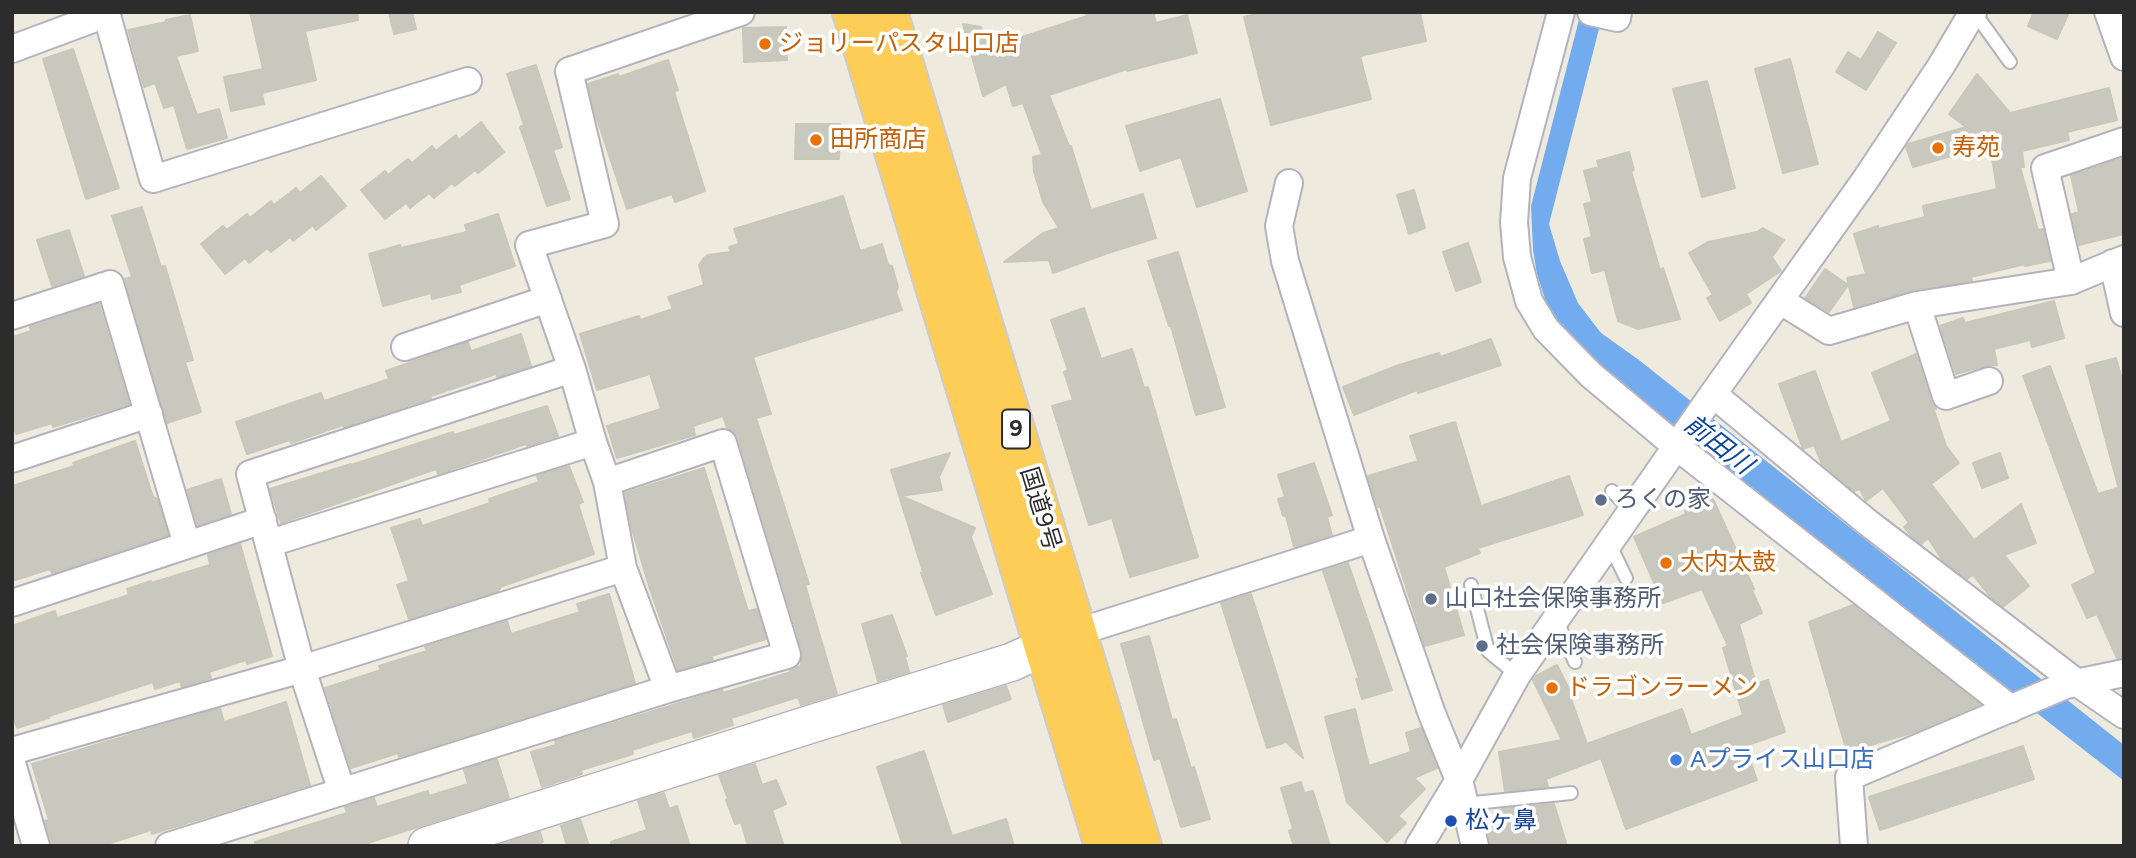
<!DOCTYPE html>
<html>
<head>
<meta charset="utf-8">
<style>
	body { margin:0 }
	#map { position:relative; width:2136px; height:858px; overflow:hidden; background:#eeebde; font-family:Figtree,sans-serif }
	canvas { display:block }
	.frame { position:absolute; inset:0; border:14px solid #2c2c2c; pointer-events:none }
</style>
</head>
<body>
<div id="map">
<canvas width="2136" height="858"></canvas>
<div class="frame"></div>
</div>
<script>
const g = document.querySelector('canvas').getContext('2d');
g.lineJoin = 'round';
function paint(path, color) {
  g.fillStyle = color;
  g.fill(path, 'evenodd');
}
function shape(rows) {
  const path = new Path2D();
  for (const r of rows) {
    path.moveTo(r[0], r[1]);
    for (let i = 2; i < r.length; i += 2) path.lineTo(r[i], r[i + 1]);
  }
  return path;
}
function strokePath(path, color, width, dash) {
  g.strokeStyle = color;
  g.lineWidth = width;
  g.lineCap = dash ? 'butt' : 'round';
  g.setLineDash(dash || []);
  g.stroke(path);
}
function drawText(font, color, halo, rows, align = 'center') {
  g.font = font + ' Figtree,"Noto Sans JP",sans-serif';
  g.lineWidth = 7;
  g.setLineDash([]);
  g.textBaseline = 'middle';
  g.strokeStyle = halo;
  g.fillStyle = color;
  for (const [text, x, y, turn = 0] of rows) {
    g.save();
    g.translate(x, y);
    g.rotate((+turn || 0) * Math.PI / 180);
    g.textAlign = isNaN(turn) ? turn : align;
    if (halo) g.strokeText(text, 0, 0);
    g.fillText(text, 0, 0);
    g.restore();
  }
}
paint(shape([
	[1581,12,1600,25,1549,224,1560,261,1578,303,1601,333,1639,360,2124,745,2124,781,1613,383,1564,332,1546,302,1537,274,1533,250,1531,206]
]), '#72acef');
const building = shape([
	[250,12,357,12,358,20,305,31,316,80,262,93,264,104,231,111,224,77,263,69,250,12],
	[389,12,412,12,416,29,394,34,389,12],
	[1086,12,1153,12,1156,23,1187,15,1197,53,1127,71,1127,69,1049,95,1069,146,1071,146,1091,210,1143,194,1156,238,1108,253,1053,273,1049,260,1004,262,1043,233,1059,228,1043,202,1039,188,1034,172,1033,157,1042,155,1023,103,1013,106,1006,84,983,96,963,24,981,27,988,48,1087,16,1086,12],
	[1263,12,1420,12,1426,41,1360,56,1371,99,1271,125,1244,17,1263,12],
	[2034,12,2069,12,2057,39,2028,26,2034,12],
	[190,15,198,51,176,56,197,115,219,109,227,138,187,149,174,105,164,108,155,83,144,87,128,30,166,22,166,20,190,15],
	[786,27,787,60,744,62,743,28,786,27],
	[1878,32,1896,43,1866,90,1836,72,1848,52,1861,60,1878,32],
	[73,49,119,188,86,199,43,59,73,49],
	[1790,59,1818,164,1783,173,1755,69,1790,59],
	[668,60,678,90,674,92,705,191,675,202,672,194,627,209,594,110,588,84,618,74,619,77,668,60],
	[536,65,562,147,553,150,570,199,547,206,520,127,524,125,507,74,536,65],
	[1977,74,2010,113,2109,88,2117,120,2067,132,2069,140,2022,151,2024,167,2020,167,2038,230,2043,229,2050,261,2025,266,2025,264,1971,277,1972,281,1913,290,1854,307,1847,278,1866,274,1854,234,1878,226,1878,229,1925,217,1923,206,1997,189,1990,145,1913,167,1906,147,1908,144,1966,127,1949,114,1977,74],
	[1707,81,1735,188,1702,197,1673,89,1707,81],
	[1220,99,1247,191,1197,207,1181,157,1140,171,1126,126,1220,99],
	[481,122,504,152,478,173,475,170,455,186,452,183,434,198,429,193,410,208,406,203,385,219,361,190,385,171,388,175,408,159,412,163,432,146,436,151,456,135,459,140,481,122],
	[796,124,840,124,839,159,795,159,796,124],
	[1629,152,1634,170,1631,171,1660,270,1663,268,1680,319,1638,329,1618,321,1605,270,1592,273,1584,239,1592,237,1584,204,1592,202,1584,171,1599,167,1597,161,1629,152],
	[2124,158,2124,234,2079,245,2072,214,2079,212,2071,176,2124,158],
	[321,176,346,206,316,230,313,225,293,241,290,237,271,252,267,248,249,263,245,258,225,274,201,244,223,226,227,230,247,214,250,218,271,201,274,205,296,188,300,193,321,176],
	[1414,190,1425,228,1409,234,1397,195,1414,190],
	[843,196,860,251,882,244,888,265,892,266,898,287,896,292,902,310,753,357,771,414,756,418,809,584,805,585,837,694,801,705,798,697,731,718,733,725,694,738,692,731,632,750,633,754,581,770,582,774,542,787,531,752,556,745,555,741,722,690,723,693,791,672,790,670,801,666,802,650,738,438,734,432,727,428,723,416,693,426,695,435,617,458,607,426,661,409,650,374,597,390,580,334,639,316,640,320,673,309,668,297,704,285,699,265,704,258,708,255,731,252,729,247,739,244,734,229,843,196],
	[142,207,161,267,165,266,193,360,185,362,201,412,167,423,125,279,132,277,112,216,142,207],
	[498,214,515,266,459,285,461,292,432,299,431,293,383,306,369,254,400,245,401,248,467,232,465,225,498,214],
	[1763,228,1784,240,1772,257,1781,271,1746,294,1751,303,1720,321,1707,298,1713,295,1689,253,1708,242,1757,232,1763,228],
	[69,230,84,276,52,286,37,240,69,230],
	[1468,243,1481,282,1456,291,1443,252,1468,243],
	[1178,252,1225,407,1196,415,1171,326,1169,326,1148,261,1178,252],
	[1825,269,1848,285,1829,312,1805,298,1825,269],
	[2054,301,2064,338,2032,347,2030,340,1994,349,1997,365,1984,366,1956,374,1940,326,1963,318,1965,323,2054,301],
	[99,304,129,404,53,427,52,423,16,434,12,420,12,337,31,331,30,327,99,304],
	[1084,308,1101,359,1132,349,1144,388,1148,387,1198,557,1130,577,1112,518,1089,525,1052,406,1073,400,1064,372,1068,370,1051,320,1084,308],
	[521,334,531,366,497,377,496,374,431,396,431,398,344,427,343,425,291,443,290,440,247,454,236,422,321,393,324,401,389,379,386,371,468,342,471,351,521,334],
	[1491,339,1501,365,1418,393,1417,390,1354,415,1343,387,1399,365,1439,353,1440,357,1491,339],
	[1916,354,1931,401,1936,409,1934,410,1946,446,1959,463,1931,484,1974,540,2021,504,2036,543,2004,555,2029,586,2003,607,1989,595,1973,575,1967,579,1943,561,1928,538,1921,544,1912,537,1904,527,1909,523,1883,488,1866,501,1860,489,1854,491,1822,464,1814,445,1803,449,1779,384,1815,371,1841,442,1891,421,1872,373,1916,354],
	[2116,358,2124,386,2124,486,2118,486,2086,366,2116,358],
	[2050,366,2098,494,2124,486,2124,658,2117,658,2097,614,2087,618,2072,585,2096,573,2023,376,2050,366],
	[547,406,558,436,527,446,526,444,438,474,436,469,281,523,270,489,351,464,351,465,453,432,454,435,547,406],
	[1455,422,1481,506,1569,476,1583,515,1478,548,1480,553,1444,567,1464,635,1425,646,1380,506,1378,507,1368,476,1418,461,1410,436,1455,422],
	[135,441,153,497,157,499,168,535,52,573,50,569,12,581,12,486,74,466,73,463,135,441],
	[950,453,939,477,942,490,901,496,975,528,971,537,992,594,936,615,921,573,923,572,891,470,950,453],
	[2000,453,2008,478,1982,488,1973,463,2000,453],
	[1314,463,1332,515,1327,517,1332,535,1294,547,1286,516,1283,516,1278,499,1285,497,1278,475,1314,463],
	[569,466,583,502,578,504,594,554,500,587,500,589,498,591,409,619,397,585,409,581,391,528,420,519,422,526,490,503,489,499,539,482,537,476,569,466],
	[704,468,748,611,757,609,766,639,711,656,713,660,678,670,649,586,632,529,625,493,704,468],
	[221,479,231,514,198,525,187,490,221,479],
	[1713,499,1754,589,1752,590,1762,613,1739,624,1756,684,1768,680,1785,732,1745,746,1757,780,1626,829,1601,758,1546,779,1548,787,1505,791,1499,752,1562,740,1533,680,1536,676,1557,665,1573,697,1571,699,1587,744,1682,709,1691,735,1743,715,1723,648,1728,646,1702,589,1663,603,1634,537,1686,514,1685,511,1713,499],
	[240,544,272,656,247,664,246,660,209,672,211,678,182,687,180,681,155,689,153,682,49,716,49,718,17,728,12,713,12,626,55,611,57,618,129,595,127,589,151,581,151,583,210,565,208,555,240,544],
	[1348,563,1392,690,1362,699,1356,679,1359,678,1323,571,1348,563],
	[609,594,635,683,399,757,398,753,351,768,325,688,381,670,379,666,427,651,425,647,507,621,511,634,580,612,577,604,609,594],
	[1251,594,1272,659,1303,758,1286,742,1267,748,1221,603,1251,594],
	[1853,605,1980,704,1915,732,1847,752,1809,622,1853,605],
	[892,615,907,656,905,657,909,672,878,681,862,624,892,615],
	[1149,636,1172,720,1176,719,1191,768,1194,767,1210,819,1181,827,1160,758,1154,760,1121,644,1149,636],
	[1006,686,1011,699,948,722,943,705,1006,686],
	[286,702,310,785,152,834,151,830,101,846,53,846,45,821,49,820,32,764,220,708,224,722,286,702],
	[1355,709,1369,766,1411,752,1406,733,1421,728,1437,768,1414,778,1425,789,1398,816,1406,823,1387,842,1347,802,1325,717,1355,709],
	[2023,746,2034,779,1880,830,1869,797,2023,746],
	[924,751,952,836,1006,819,1014,846,903,846,877,767,924,751],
	[497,759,509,798,358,846,255,846,255,842,347,813,345,807,374,798,377,807,428,791,429,796,468,784,464,770,497,759],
	[755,764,762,785,776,780,786,804,772,810,784,846,748,846,741,822,735,824,726,800,728,799,719,775,755,764],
	[1301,782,1304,793,1313,791,1330,846,1294,846,1289,831,1293,829,1281,788,1301,782],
	[664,793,669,809,677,806,690,846,612,846,611,842,647,830,638,801,664,793],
	[1554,804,1567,846,1490,846,1487,828,1488,822,1502,809,1554,804],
	[580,819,589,846,567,846,561,826,580,819],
	[540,832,543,842,533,846,497,846,540,832]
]);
paint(building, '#c9c8be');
strokePath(building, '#c9c8b8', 2);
const lane = shape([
	[1974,12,2010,62],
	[1612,491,1631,510],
	[1609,543,1626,578],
	[1471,585,1488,651,1517,675],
	[1556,619,1575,662],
	[1465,804,1571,793]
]);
const street = shape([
	[106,12,153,179,468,81],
	[1561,12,1517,178,1514,222,1517,257,1529,301,1546,329,1591,375,1676,446,2011,709],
	[1591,12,1617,18,1618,12],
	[2108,12,2124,57],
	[12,49,106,14],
	[1289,183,1279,226,1285,261,1371,539,1432,714,1459,780,1475,846],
	[2113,263,2124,313],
	[2071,281,2045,168,2124,141],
	[1781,301,1829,331,1917,305,2071,281,2124,259],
	[1917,305,1946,396,1989,381],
	[12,316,110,284,187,545],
	[405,347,548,299],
	[1713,394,1867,522,2076,682,2124,715],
	[12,459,149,414],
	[270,543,593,442],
	[12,603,263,520],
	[1078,632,1371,539],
	[668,689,623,568,607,482,593,442,572,369,529,245,605,224,569,71,741,12],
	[12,751,302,669,623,568],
	[12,763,36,846],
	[342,792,302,669,250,474,572,369],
	[169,846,668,689,787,655,723,443,607,482],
	[1419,846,1459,780,1517,675,1713,394,1866,179,1941,66,1973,12],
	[1854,846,1849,777,2066,685,2124,673]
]);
const secondary = shape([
	[427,846,808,725,1012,662,1071,635]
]);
const highway = shape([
	[852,12,1104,846],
	[888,12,1142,846]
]);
strokePath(lane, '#b3b2bf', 16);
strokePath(street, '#b3b2bf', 30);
strokePath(secondary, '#b3b2bf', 40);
strokePath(highway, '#ccc', 42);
strokePath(lane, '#fff', 12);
strokePath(street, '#fff', 26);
strokePath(secondary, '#fff', 37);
strokePath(highway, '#fecd58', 38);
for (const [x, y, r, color] of [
	[765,44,7,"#e8710a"],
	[816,140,7,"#e8710a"],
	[1938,148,7,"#e8710a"],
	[1601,500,7,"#5c6f8a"],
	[1666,563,7,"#e8710a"],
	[1431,599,7,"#5c6f8a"],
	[1482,646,7,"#5c6f8a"],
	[1552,688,7,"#e8710a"],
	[1676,760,7,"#3f7fe0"],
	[1451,821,7,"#1a4fb4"]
]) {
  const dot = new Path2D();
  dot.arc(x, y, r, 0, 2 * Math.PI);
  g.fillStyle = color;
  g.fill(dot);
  strokePath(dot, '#fff', 2.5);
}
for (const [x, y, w] of [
	[1016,429,28]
]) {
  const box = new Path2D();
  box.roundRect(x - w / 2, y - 19.5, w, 39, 5);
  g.fillStyle = '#fff';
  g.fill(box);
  strokePath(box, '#2c2c2c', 2);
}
drawText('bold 23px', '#2c2c2c', null, [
	["9",1016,429]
]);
drawText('24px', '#c56008', '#fff', [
	["ジョリーパスタ山口店",779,44],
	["田所商店",830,140],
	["寿苑",1952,148],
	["大内太鼓",1680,563],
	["ドラゴンラーメン",1566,688]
], 'left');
drawText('24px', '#4e5e75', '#fff', [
	["ろくの家",1615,500],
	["山口社会保険事務所",1445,599],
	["社会保険事務所",1496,646]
], 'left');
drawText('24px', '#2c2c2c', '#fff', [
	["国道9号",1040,509,73]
]);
drawText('24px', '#366cbe', '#fff', [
	["Aプライス山口店",1690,760]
], 'left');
drawText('24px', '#164399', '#fff', [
	["松ヶ鼻",1465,821]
], 'left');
drawText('italic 26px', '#0d469f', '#fff', [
	["前田川",1718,445,38]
]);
</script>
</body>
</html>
